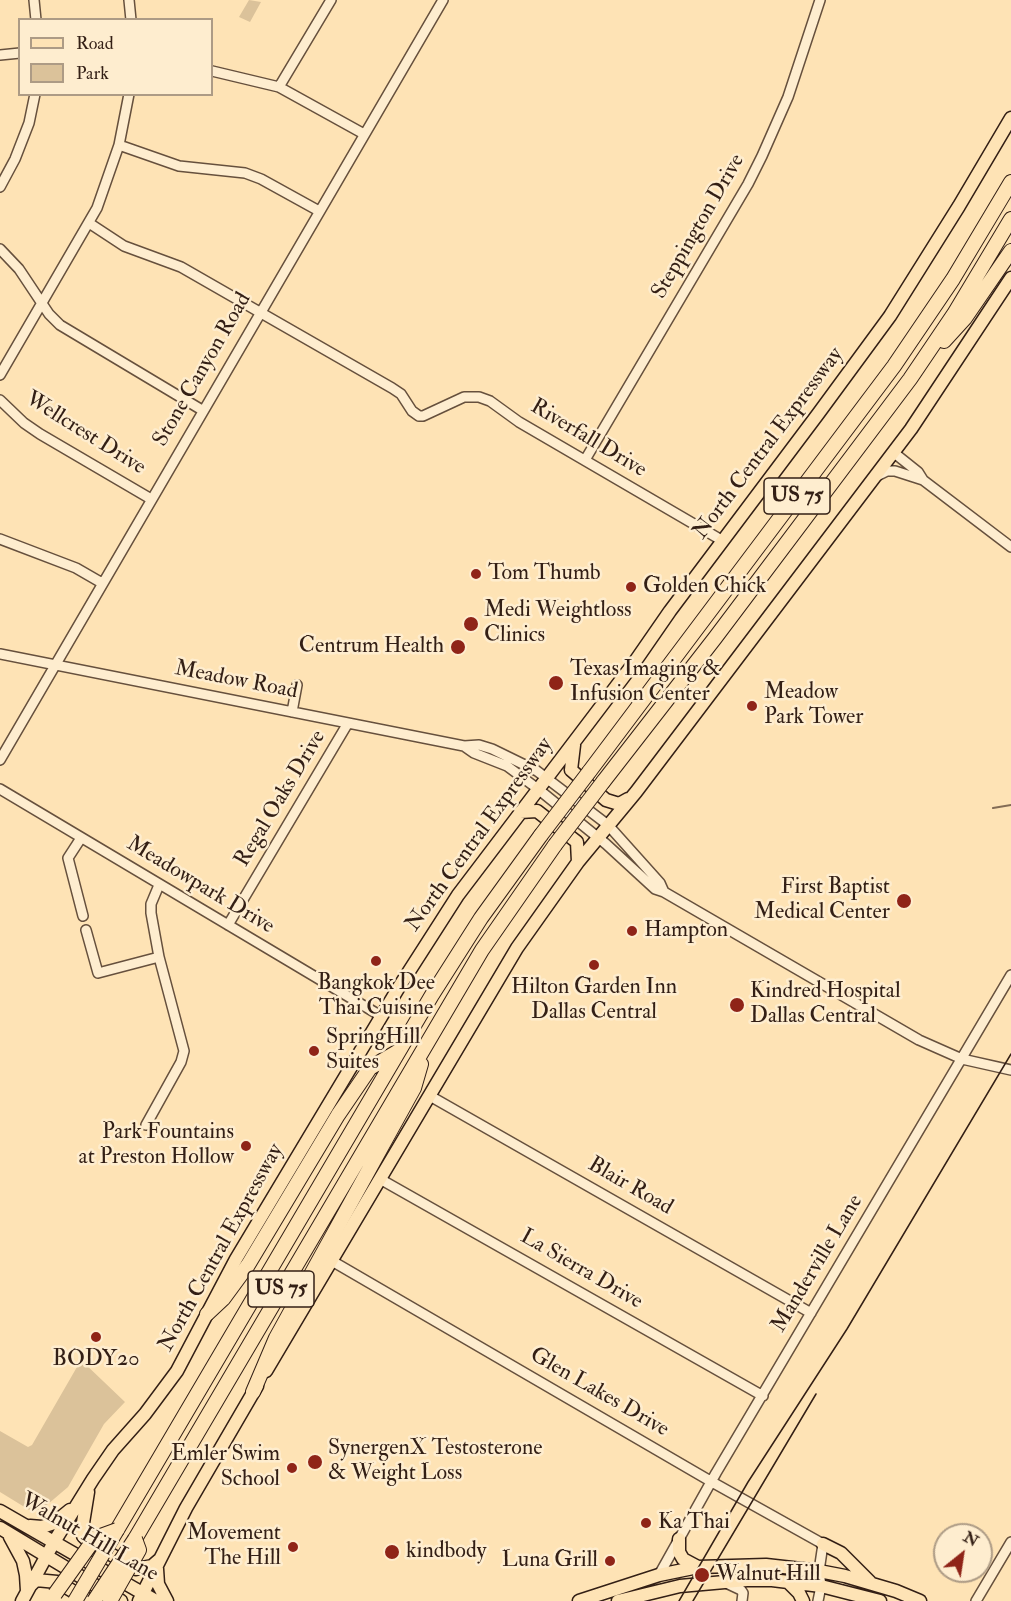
<!DOCTYPE html>
<html>
<head>
<meta charset="utf-8">
<style>
	body { margin:0 }
	#map { position:relative; width:1011px; height:1601px; overflow:hidden; background:#fee3b5; font-family:"IM FELL Double Pica",serif }
	canvas { display:block }
	.legend { position:absolute; left:18px; top:18px; width:195px; height:78px; box-sizing:border-box; background:#feedcf; border:2px solid #ad9b85; margin:0; padding:8px 10px; list-style:none; font-size:18px; color:#331f15 }
	.legend li { display:flex; align-items:center; gap:12px; height:30px }
	.legend b { width:30px; border:2px solid #ad9b85 }
	.north { position:absolute; left:933px; top:1523px; width:60px; height:60px; box-sizing:border-box; background:#feedcf; border:2px solid #ad9b85; border-radius:50%; rotate:30deg; font-size:16px; font-weight:700; line-height:24px; text-align:center; color:#331f15 }
	.north::after { content:''; display:block; margin:auto; width:21px; height:27px; background:#8f2418; clip-path:polygon(50% 0,100% 100%,50% 72%,0 100%) }
</style>
</head>
<body>
<div id="map">
<canvas width="1011" height="1601"></canvas>
<ul class="legend">
<li><b style="height:8px;background:#fee3b5"></b>Road</li>
<li><b style="height:16px;background:#dbc29a"></b>Park</li>
</ul>
<div class="north">N</div>
</div>
<script>
const g = document.querySelector('canvas').getContext('2d');
g.lineJoin = 'round';
function paint(path, color) {
  g.fillStyle = color;
  g.fill(path, 'evenodd');
}
function shape(rows) {
  const path = new Path2D();
  for (const r of rows) {
    path.moveTo(r[0], r[1]);
    for (let i = 2; i < r.length; i += 2) path.lineTo(r[i], r[i + 1]);
  }
  return path;
}
function strokePath(path, color, width, dash) {
  g.strokeStyle = color;
  g.lineWidth = width;
  g.lineCap = dash ? 'butt' : 'round';
  g.setLineDash(dash || []);
  g.stroke(path);
}
function drawText(font, color, halo, rows, align = 'center') {
  g.font = font + ' "IM FELL Double Pica",serif';
  g.lineWidth = 5;
  g.setLineDash([]);
  g.textBaseline = 'middle';
  g.strokeStyle = halo;
  g.fillStyle = color;
  for (const [text, x, y, turn = 0] of rows) {
    g.save();
    g.translate(x, y);
    g.rotate((+turn || 0) * Math.PI / 180);
    g.textAlign = isNaN(turn) ? turn : align;
    if (halo) g.strokeText(text, 0, 0);
    g.fillText(text, 0, 0);
    g.restore();
  }
}
paint(shape([
	[249,0,261,2,250,22,239,17],
	[81,1360,125,1402,104,1424,68,1487,41,1510,31,1511,0,1492,0,1431,28,1447,32,1445]
]), '#dbc29a');
strokePath(shape([
	[993,808,1011,805]
]), '#836c55', 2);
const minor = shape([
	[34,0,36,20],
	[129,0,131,20],
	[0,55,20,53],
	[212,71,279,87,364,134],
	[279,87,331,0],
	[119,145,179,166,245,173,261,179,319,211],
	[0,187,15,159,29,123,35,94],
	[89,223,124,246,181,267,392,388,401,394,412,411,419,416,423,416,464,397,479,397,490,401,519,422,723,541],
	[0,249,19,269,49,314,60,325,202,410],
	[0,375,97,208,119,145,129,94],
	[0,400,24,423,40,434,151,499],
	[893,452,918,472,923,480,1011,547],
	[585,460,748,184,762,156,788,97,820,0],
	[877,476,887,471,895,471,923,480],
	[0,539,76,568,102,583],
	[0,654,464,746,479,745,492,749,537,771,608,825,660,883,664,892],
	[292,712,297,685],
	[464,746,474,753,507,766,538,789,606,844,655,889,664,892,919,1040,962,1059,1011,1070],
	[0,760,443,0],
	[0,789,381,1016],
	[81,838,68,858,83,916],
	[228,925,348,723],
	[86,930,98,973,159,957],
	[430,1096,811,1313],
	[146,1125,181,1062,184,1051,159,957,151,913,151,904,159,885],
	[380,1179,763,1396],
	[332,1261,712,1482,823,1544,819,1571,821,1586,818,1601],
	[659,1575,716,1473,1011,975],
	[724,1582,741,1590,743,1593,742,1601],
	[976,1601,1011,1542]
]);
const major = shape([
	[574,745,571,770,606,800,619,804,628,799],
	[520,812,537,811,577,842,578,862],
	[266,1371,517,948,578,862,636,792,911,429,1011,278],
	[88,1492,82,1529,83,1536,88,1541,136,1569,152,1566,159,1560],
	[0,1511,156,1601],
	[30,1526,42,1527,54,1523,70,1510],
	[0,1528,121,1601],
	[10,1537,23,1561,26,1575,27,1591],
	[679,1539,679,1552,683,1559,698,1567],
	[823,1544,841,1553,870,1582],
	[157,1569,158,1584,167,1601],
	[788,1582,799,1593,803,1601],
	[30,1586,36,1580,57,1582,90,1601],
	[22,1601,54,1542,93,1479,113,1450,145,1414,177,1371,236,1259,399,987,458,895,634,663,670,611,818,414,890,316,959,206,1011,118],
	[139,1601,186,1508,257,1386],
	[579,1601,659,1575,698,1567,766,1565,819,1571,845,1576,896,1591,920,1601],
	[618,1601,680,1586,747,1580,772,1580,821,1586,880,1601]
]);
const highway = shape([
	[944,341,965,318,1011,251],
	[589,772,894,366,953,279,1011,182],
	[603,782,715,638,910,379,954,314,1011,219],
	[207,1314,223,1299,248,1265,338,1115,370,1068,397,1052],
	[253,1392,276,1338,414,1088,421,1064],
	[117,1530,432,995,481,918,541,835],
	[135,1539,482,950,555,845]
]);
strokePath(minor, '#66503d', 12);
strokePath(major, '#331f15', 15);
strokePath(highway, '#331f15', 16);
strokePath(minor, '#feedcf', 9);
strokePath(major, '#fee3b5', 12);
strokePath(highway, '#fee3b5', 14);
strokePath(shape([
	[679,1601,748,1482,847,1329,1011,1054],
	[693,1601,816,1394]
]), '#331f15', 1.5);
const highwayBridge = shape([
	[541,835,589,772],
	[555,845,603,782],
	[55,1594,95,1538,117,1530],
	[75,1601,117,1530],
	[94,1601,135,1539],
	[110,1601,139,1550,135,1539]
]);
strokePath(highwayBridge, '#331f15', 16, []);
strokePath(highwayBridge, '#fee3b5', 14);
for (const [x, y, r, color] of [
	[476,574,6,"#8f2418"],
	[631,587,6,"#8f2418"],
	[471,624,8,"#8f2418"],
	[458,647,8,"#8f2418"],
	[556,683,8,"#8f2418"],
	[752,706,6,"#8f2418"],
	[904,901,8,"#8f2418"],
	[632,931,6,"#8f2418"],
	[376,961,6,"#8f2418"],
	[594,965,6,"#8f2418"],
	[737,1005,8,"#8f2418"],
	[314,1051,6,"#8f2418"],
	[246,1146,6,"#8f2418"],
	[96,1337,6,"#8f2418"],
	[315,1462,8,"#8f2418"],
	[292,1468,6,"#8f2418"],
	[646,1523,6,"#8f2418"],
	[293,1547,6,"#8f2418"],
	[392,1552,8,"#8f2418"],
	[610,1561,6,"#8f2418"],
	[702,1575,8,"#8f2418"]
]) {
  const dot = new Path2D();
  dot.arc(x, y, r, 0, 2 * Math.PI);
  g.fillStyle = color;
  g.fill(dot);
  strokePath(dot, '#feedcf', 2);
}
for (const [x, y, w] of [
	[797,496,66],
	[281,1289,66]
]) {
  const box = new Path2D();
  box.roundRect(x - w / 2, y - 18, w, 36, 4.5);
  g.fillStyle = '#feedcf';
  g.fill(box);
  strokePath(box, '#331f15', 1.5);
}
drawText('bold 21px', '#331f15', null, [
	["US 75",797,496],
	["US 75",281,1289]
]);
drawText('22px', '#331f15', '#feedcf', [
	["Steppington Drive",699,227,-60],
	["Stone Canyon Road",203,370,-60],
	["Wellcrest Drive",85,434,32],
	["Riverfall Drive",588,439,31],
	["North Central Expressway",769,444,-53],
	["Meadow Road",236,681,11],
	["Regal Oaks Drive",281,799,-59],
	["North Central Expressway",480,835,-54],
	["Meadowpark Drive",200,886,31],
	["Blair Road",630,1187,30],
	["North Central Expressway",222,1248,-61],
	["Manderville Lane",818,1264,-59],
	["La Sierra Drive",581,1270,30],
	["Glen Lakes Drive",599,1393,30],
	["Walnut Hill Lane",89,1538,30]
]);
drawText('22px', '#331f15', '#feedcf', [
	["Tom Thumb",488,574],
	["Golden Chick",643,587],
	["Medi Weightloss",484,611],
	["Clinics",484,636],
	["Centrum Health",444,647,"right"],
	["Texas Imaging &",570,670],
	["Infusion Center",570,695],
	["Meadow",764,693],
	["Park Tower",764,718],
	["First Baptist",890,888,"right"],
	["Medical Center",890,913,"right"],
	["Hampton",644,931],
	["Bangkok Dee",376,984,"center"],
	["Thai Cuisine",376,1009,"center"],
	["Hilton Garden Inn",594,988,"center"],
	["Dallas Central",594,1013,"center"],
	["Kindred Hospital",750,992],
	["Dallas Central",750,1017],
	["SpringHill",326,1038],
	["Suites",326,1063],
	["Park Fountains",234,1133,"right"],
	["at Preston Hollow",234,1158,"right"],
	["BODY20",96,1360,"center"],
	["SynergenX Testosterone",328,1449],
	["& Weight Loss",328,1474],
	["Emler Swim",280,1455,"right"],
	["School",280,1480,"right"],
	["Ka Thai",658,1523],
	["Movement",281,1534,"right"],
	["The Hill",281,1559,"right"],
	["kindbody",406,1552],
	["Luna Grill",598,1561,"right"],
	["Walnut Hill",716,1575]
], 'left');
</script>
</body>
</html>
